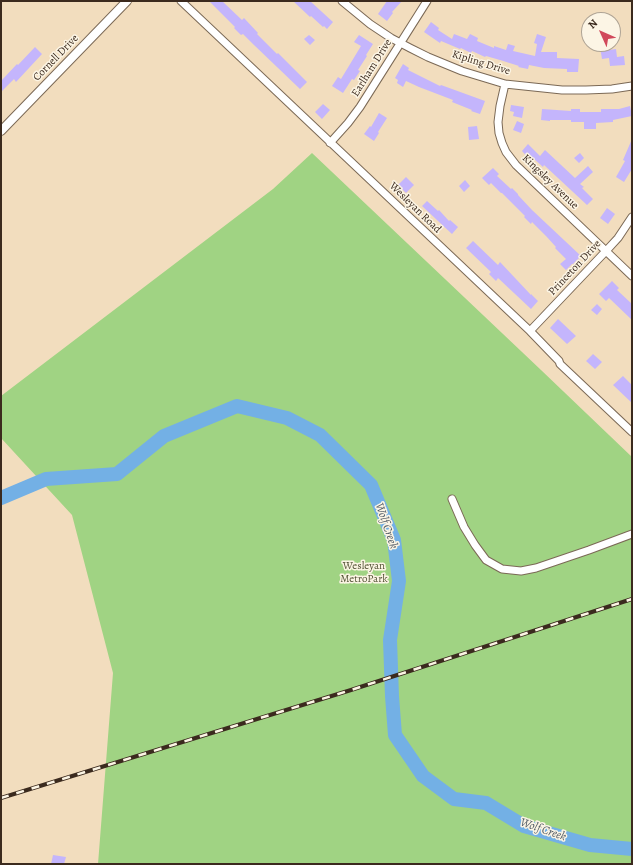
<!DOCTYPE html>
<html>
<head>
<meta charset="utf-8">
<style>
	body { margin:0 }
	#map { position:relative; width:633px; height:865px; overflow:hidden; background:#f2ddbe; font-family:Alegreya,serif }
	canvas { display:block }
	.frame { position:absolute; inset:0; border:2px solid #3b2a1e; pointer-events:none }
	.north { position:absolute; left:581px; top:12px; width:40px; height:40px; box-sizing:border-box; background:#fcf5e5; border:1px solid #afa495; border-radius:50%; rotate:315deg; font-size:11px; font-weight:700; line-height:16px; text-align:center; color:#3b2a1e }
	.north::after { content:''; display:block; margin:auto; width:14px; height:18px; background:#d1495b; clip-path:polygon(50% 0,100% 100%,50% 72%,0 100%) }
</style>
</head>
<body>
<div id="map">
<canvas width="633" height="865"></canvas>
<div class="frame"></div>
<div class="north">N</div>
</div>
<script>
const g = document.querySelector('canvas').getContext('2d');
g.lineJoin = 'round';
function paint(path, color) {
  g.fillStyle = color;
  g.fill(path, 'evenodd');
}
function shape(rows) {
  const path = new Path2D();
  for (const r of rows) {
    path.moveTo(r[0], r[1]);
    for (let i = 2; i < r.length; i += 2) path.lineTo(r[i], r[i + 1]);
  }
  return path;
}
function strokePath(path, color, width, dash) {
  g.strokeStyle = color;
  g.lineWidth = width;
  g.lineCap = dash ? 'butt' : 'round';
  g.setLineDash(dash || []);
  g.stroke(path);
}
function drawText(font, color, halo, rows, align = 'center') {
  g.font = font + ' Alegreya,serif';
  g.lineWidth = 3;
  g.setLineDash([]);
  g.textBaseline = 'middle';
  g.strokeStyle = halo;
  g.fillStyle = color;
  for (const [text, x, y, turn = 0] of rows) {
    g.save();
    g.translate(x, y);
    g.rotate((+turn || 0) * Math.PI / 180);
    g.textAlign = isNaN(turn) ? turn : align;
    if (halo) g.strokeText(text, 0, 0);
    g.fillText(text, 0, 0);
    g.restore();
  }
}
paint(shape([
	[312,153,541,370,632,457,632,864,98,864,113,673,72,515,1,438,1,396,273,189]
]), '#a0d383');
strokePath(shape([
	[1,498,46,479,117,474,164,436,237,406,287,418,320,435,371,485,394,540,399,581,390,640,392,696,395,735,423,776,454,799,486,803,524,826,590,845,632,849]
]), '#73b0e5', 14);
paint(shape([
	[209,1,222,1,242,20,244,18,258,33,257,34,277,54,278,53,307,82,300,89,254,45,243,34,241,35,234,28,235,27],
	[293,1,310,1,333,22,327,29,324,26,323,27,311,16,310,17],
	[387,1,402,1,392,12,393,13,387,21,378,14],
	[431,22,439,28,438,30,452,39,454,34,467,39,470,34,478,38,477,41,494,48,494,46,506,50,508,44,515,46,513,51,535,56,537,44,534,43,537,34,546,37,541,52,557,52,557,58,579,59,578,72,567,72,567,69,544,68,529,65,528,69,518,67,519,66,500,60,486,56,485,57,472,51,471,53,461,48,460,49,441,41,440,43,424,32],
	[309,35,315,40,310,45,304,39],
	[359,35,373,44,366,55,367,56,358,70,360,71,354,80,352,79,343,93,332,86,338,77,341,79,361,46,354,42],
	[608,46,609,50,616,49,617,57,624,56,625,65,610,66,609,58,602,59,600,47],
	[35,47,42,54,16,82,14,79,1,92,1,81,17,64,18,65],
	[403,64,409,68,408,70,440,86,441,85,485,101,480,114,471,111,472,110,452,102,453,100,419,87,406,81,403,87,397,83,398,80,395,78],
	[323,104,330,110,322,119,315,112],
	[511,105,524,107,522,118,513,116,514,112,510,111],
	[630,106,632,116,613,120,613,122,596,123,596,129,584,129,584,122,571,122,571,120,550,120,550,121,541,120,542,109,571,111,571,109,580,109,580,112,601,112,601,109,619,109],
	[379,113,387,118,378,132,379,133,374,141,364,134,370,126,371,127],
	[517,121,524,124,521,133,513,130],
	[477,126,479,139,469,140,468,127],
	[632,139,632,169,624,182,616,177,625,161,623,160],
	[528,144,540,156,545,150,575,178,588,166,593,172,580,184,584,187,582,188,593,199,587,205,544,165,543,167,532,157,529,159,522,151],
	[580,153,584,158,579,163,574,158],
	[493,168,499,174,497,176,511,189,512,188,518,194,518,195,532,210,581,256,573,264,572,264,566,270,560,264,566,259,555,248,556,247,546,236,532,222,531,224,524,217,525,216,502,193,501,193,491,183,489,185,482,178],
	[406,177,414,185,406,193,398,185],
	[465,180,470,186,464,192,459,186],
	[427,201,438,211,439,210,449,221,450,220,458,227,452,234,422,206],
	[607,208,615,214,608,224,600,218],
	[473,241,498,265,500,262,531,295,531,294,538,301,531,309,498,278,496,281,489,274,491,272,466,248],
	[612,281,619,288,617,290,632,304,632,320,609,298,606,301,599,294],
	[597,304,602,309,597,315,591,310],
	[558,319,576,336,567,344,550,328],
	[593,354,602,362,595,369,586,361],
	[623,376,632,385,632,403,613,385],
	[53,855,66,857,64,864,51,864]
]), '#c4b5fc');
const minor = shape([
	[181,1,530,331,559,361,560,364,632,432],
	[342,1,370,24,391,38,410,48,428,57,462,71,505,84,562,90,586,90,612,89,632,86],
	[505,84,500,106,498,122,499,133,502,143,506,152,516,165,632,276],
	[330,143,348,123,360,107,427,1],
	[530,331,606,251,618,238,632,217],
	[452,499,464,527,475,545,486,560,502,569,521,571,536,568,589,550,632,534]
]);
const tertiary = shape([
	[1,131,127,1]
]);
strokePath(minor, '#7b6956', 9);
strokePath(tertiary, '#7b6956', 10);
strokePath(minor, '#fff', 7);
strokePath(tertiary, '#fff', 8);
const rail = shape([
	[1,798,351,690,632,599]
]);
strokePath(rail, '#3b2a1e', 4);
strokePath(rail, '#fcf5e5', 2.5, [8]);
drawText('11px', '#3b2a1e', '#fcf5e5', [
	["Cornell Drive",56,58,-46],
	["Kipling Drive",481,63,17],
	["Earlham Drive",372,68,-58],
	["Kingsley Avenue",550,182,44],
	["Wesleyan Road",415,208,44],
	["Princeton Drive",575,268,-47]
]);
drawText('11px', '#545437', '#fcf5e5', [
	["Wesleyan",364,566],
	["MetroPark",364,579]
]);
drawText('italic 12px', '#4f5964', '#fcf5e5', [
	["Wolf Creek",386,526,71],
	["Wolf Creek",543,830,19]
]);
</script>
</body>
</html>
